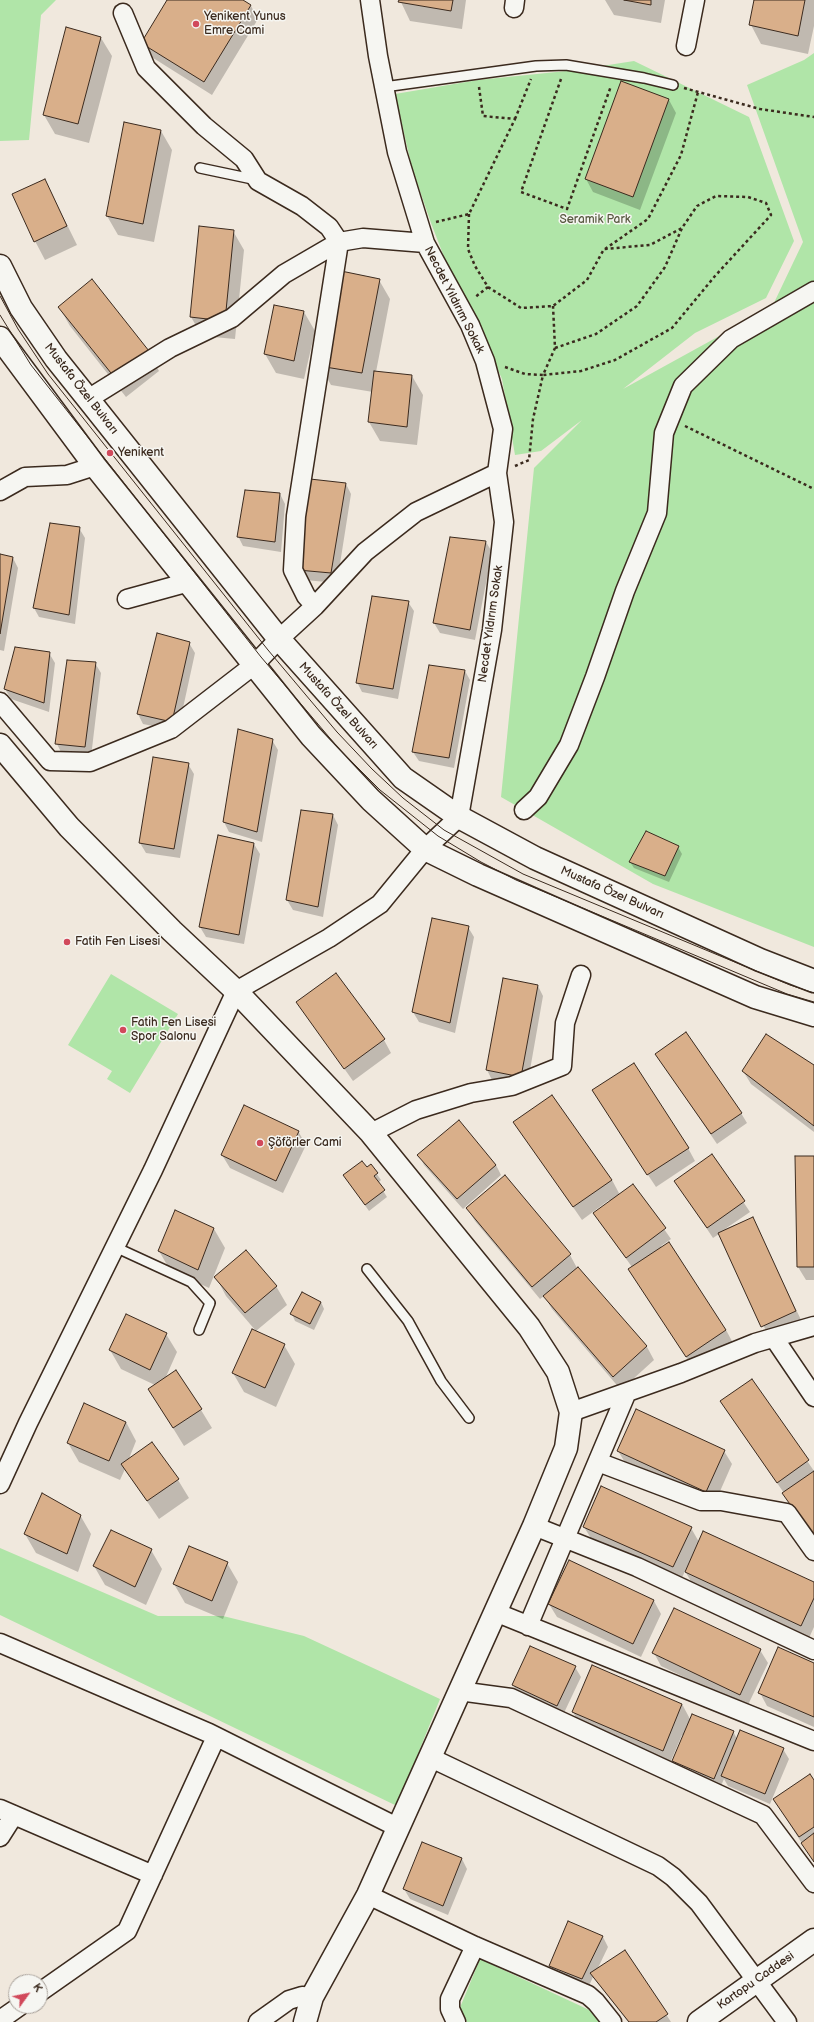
<!DOCTYPE html>
<html>
<head>
<meta charset="utf-8">
<style>
	body { margin:0 }
	#map { position:relative; width:814px; height:2022px; overflow:hidden; background:#f0e8dd; font-family:"Balsamiq Sans",sans-serif }
	canvas { display:block }
	.north { position:absolute; left:8px; top:1974px; width:40px; height:40px; box-sizing:border-box; background:#f6f6f2; border:1px solid #aba49d; border-radius:50%; rotate:57deg; font-size:11px; font-weight:700; line-height:16px; text-align:center; color:#3b2a1e }
	.north::after { content:''; display:block; margin:auto; width:14px; height:18px; background:#d1495b; clip-path:polygon(50% 0,100% 100%,50% 72%,0 100%) }
</style>
</head>
<body>
<div id="map">
<canvas width="814" height="2022"></canvas>
<div class="north">K</div>
</div>
<script>
const g = document.querySelector('canvas').getContext('2d');
g.lineJoin = 'round';
function paint(path, color) {
  g.fillStyle = color;
  g.fill(path, 'evenodd');
}
function shape(rows) {
  const path = new Path2D();
  for (const r of rows) {
    path.moveTo(r[0], r[1]);
    for (let i = 2; i < r.length; i += 2) path.lineTo(r[i], r[i + 1]);
  }
  return path;
}
function strokePath(path, color, width, dash) {
  g.strokeStyle = color;
  g.lineWidth = width;
  g.lineCap = dash ? 'butt' : 'round';
  g.setLineDash(dash || []);
  g.stroke(path);
}
function drawText(font, color, halo, rows, align = 'center') {
  g.font = font + ' "Balsamiq Sans",sans-serif';
  g.lineWidth = 3;
  g.setLineDash([]);
  g.textBaseline = 'middle';
  g.strokeStyle = halo;
  g.fillStyle = color;
  for (const [text, x, y, turn = 0] of rows) {
    g.save();
    g.translate(x, y);
    g.rotate((+turn || 0) * Math.PI / 180);
    g.textAlign = isNaN(turn) ? turn : align;
    if (halo) g.strokeText(text, 0, 0);
    g.fillText(text, 0, 0);
    g.restore();
  }
}
paint(shape([
	[0,0,56,0,41,15,29,140,0,141],
	[814,53,814,947,653,884,501,797,534,468,582,420,541,451,515,455,502,379,471,310,448,267,431,223,412,168,395,94,478,80,576,70,634,61,749,117,794,241,766,298,695,333,623,389,772,307,803,242,747,85,804,60],
	[111,974,178,1014,130,1093,107,1079,112,1071,68,1045],
	[0,1548,158,1616,223,1616,304,1636,440,1699,397,1806,0,1615],
	[480,1959,600,2015,605,2022,467,2022,459,2010]
]), '#b0e5a8');
paint(shape([
	[168,0,241,0,251,6,258,19,212,95,150,56,142,43],
	[400,0,466,0,462,29,410,21],
	[605,0,665,0,661,23,614,15],
	[755,0,814,0,814,26,808,54,761,44,751,25],
	[101,38,112,56,89,143,55,134,44,115],
	[669,100,676,113,640,210,593,192,586,179],
	[161,131,172,150,154,242,118,235,107,216],
	[45,180,77,245,45,260,35,241],
	[233,231,244,250,235,339,202,336,191,317],
	[379,280,390,299,376,372,412,376,423,395,417,445,380,441,369,422,373,392,331,385,320,366],
	[59,307,148,352,159,371,126,397,70,326],
	[304,312,315,331,304,379,276,373,265,354],
	[346,484,351,494,337,583,305,580,299,570],
	[280,494,285,504,281,552,243,546,238,536],
	[79,528,85,538,75,624,39,617,34,608],
	[451,538,486,542,492,552,475,640,440,633,434,623],
	[0,555,13,558,18,568,4,651,0,650],
	[408,602,414,611,398,699,362,692,357,682],
	[158,634,189,643,195,653,178,731,143,724,138,714],
	[49,653,55,663,49,712,11,699,5,689],
	[95,663,101,673,91,757,62,754,57,744],
	[465,671,470,680,454,768,419,761,413,752],
	[239,731,272,740,278,750,262,842,229,832,224,822],
	[188,764,194,774,180,858,146,853,140,843],
	[333,815,338,825,323,917,293,910,287,900],
	[254,844,260,854,244,944,206,937,200,927],
	[678,847,682,854,669,882,634,868,630,862],
	[468,927,474,937,455,1033,419,1022,413,1012],
	[504,980,538,986,543,996,527,1087,492,1080,487,1070],
	[298,1003,384,1040,391,1053,353,1081],
	[656,1054,741,1113,747,1123,717,1144],
	[814,1067,814,1132,751,1084,743,1071],
	[601,1104,688,1148,695,1161,656,1187],
	[514,1122,612,1180,620,1195,633,1185,671,1239,661,1246,726,1330,733,1343,694,1369,637,1282,632,1267,594,1214,610,1202,609,1200,582,1220],
	[298,1131,306,1145,283,1193,230,1168,222,1155],
	[419,1155,496,1165,501,1175,463,1209,424,1165],
	[712,1155,750,1212,725,1229,752,1218,803,1324,770,1339,719,1234,713,1238,675,1181],
	[814,1157,814,1280,806,1280,798,1267],
	[371,1166,381,1180,378,1183,387,1197,369,1211,348,1181],
	[505,1177,570,1255,577,1268,647,1347,654,1360,621,1390,552,1309,544,1296,540,1299,475,1221,467,1208],
	[175,1211,214,1229,225,1248,209,1288,170,1270,159,1251],
	[216,1277,276,1286,287,1305,256,1331,226,1296],
	[321,1302,324,1309,314,1330,295,1321,292,1314],
	[166,1334,177,1352,165,1379,201,1410,212,1428,184,1446,149,1389,155,1385,121,1369,110,1350],
	[284,1345,295,1364,276,1407,244,1392,233,1373],
	[752,1380,814,1471,791,1506,784,1493,727,1411],
	[126,1422,136,1441,128,1461,178,1480,189,1498,159,1519,125,1469,120,1480,79,1462,68,1443],
	[618,1451,724,1451,732,1464,714,1505,626,1464],
	[80,1515,91,1534,78,1572,36,1553,25,1534],
	[584,1527,691,1528,699,1542,814,1583,814,1627,809,1638,693,1585,685,1571,681,1580,592,1540],
	[151,1550,162,1569,146,1605,105,1585,94,1566],
	[570,1561,654,1601,661,1614,641,1657,557,1617,549,1604],
	[227,1563,238,1582,223,1619,185,1603,174,1584],
	[760,1650,768,1663,747,1707,661,1666,654,1653],
	[814,1664,814,1727,767,1706,760,1693],
	[575,1667,581,1677,563,1715,519,1695,513,1685],
	[682,1704,690,1719,733,1731,737,1739,783,1749,789,1759,770,1804,728,1786,724,1779,720,1788,679,1771,674,1761,684,1735,682,1735,670,1763,580,1725,573,1712],
	[814,1782,814,1862,774,1800],
	[423,1843,462,1859,467,1869,448,1915,410,1899,404,1889],
	[569,1922,603,1937,608,1947,597,1970,625,1951,671,2022,628,2022,593,1977,588,1988,556,1976,550,1966]
]), '#0003');
const building = shape([
	[167,0,243,0,251,5,204,82,141,43,167,0],
	[399,0,453,0,451,11,398,2,399,0],
	[624,0,651,0,651,5,624,0],
	[754,0,805,0,798,36,749,25,754,0],
	[66,27,101,37,78,124,43,115,66,27],
	[621,81,669,99,633,197,585,179,621,81],
	[124,122,161,130,143,224,106,216,124,122],
	[45,179,67,226,34,242,12,194,45,179],
	[199,226,234,230,225,321,190,317,199,226],
	[341,271,380,279,362,373,319,366,341,271],
	[92,279,149,351,115,378,58,307,92,279],
	[274,305,304,311,294,361,264,354,274,305],
	[374,371,412,375,407,427,368,422,374,371],
	[310,479,346,483,331,573,298,570,310,479],
	[245,490,280,493,275,542,237,537,245,490],
	[50,523,80,527,69,615,33,608,50,523],
	[450,537,486,541,470,630,433,623,450,537],
	[0,554,13,557,0,634,0,554],
	[372,596,409,601,393,689,356,683,372,596],
	[157,633,190,642,172,722,137,714,157,633],
	[15,647,50,652,44,703,4,689,15,647],
	[67,660,96,662,85,747,55,744,67,660],
	[429,665,465,670,449,758,412,752,429,665],
	[238,729,273,739,257,832,223,822,238,729],
	[153,757,189,763,174,849,139,843,153,757],
	[301,810,333,814,318,907,286,900,301,810],
	[646,831,679,846,665,876,629,862,646,831],
	[218,835,254,843,239,935,199,927,218,835],
	[432,918,469,926,450,1023,412,1012,432,918],
	[336,973,385,1039,344,1069,296,1002,336,973],
	[503,978,538,985,521,1077,486,1070,503,978],
	[686,1032,742,1113,711,1134,655,1054,686,1032],
	[766,1034,814,1065,814,1126,742,1071,766,1034],
	[634,1063,689,1148,647,1175,592,1090,634,1063],
	[552,1095,612,1180,573,1207,513,1122,552,1095],
	[244,1105,299,1131,276,1181,221,1155,244,1105],
	[459,1120,496,1165,457,1199,417,1155,459,1120],
	[712,1154,745,1201,707,1228,674,1181,712,1154],
	[795,1156,814,1156,814,1267,797,1267,795,1156],
	[362,1161,367,1167,371,1164,378,1173,374,1176,385,1190,365,1205,343,1175,362,1161],
	[505,1175,571,1254,532,1287,466,1208,505,1175],
	[633,1184,666,1228,626,1258,593,1213,633,1184],
	[175,1210,214,1228,198,1270,158,1251,175,1210],
	[753,1217,796,1311,761,1327,718,1233,753,1217],
	[669,1242,726,1330,686,1357,628,1269,669,1242],
	[246,1250,277,1286,245,1313,214,1277,246,1250],
	[578,1267,647,1346,613,1377,543,1296,578,1267],
	[302,1292,321,1302,310,1324,290,1314,302,1292],
	[126,1314,167,1333,150,1370,109,1350,126,1314],
	[252,1329,285,1344,265,1388,232,1373,252,1329],
	[176,1370,202,1409,173,1428,148,1389,176,1370],
	[752,1379,809,1460,777,1483,720,1401,752,1379],
	[84,1403,126,1422,109,1461,67,1443,84,1403],
	[636,1409,725,1450,706,1492,617,1451,636,1409],
	[152,1442,179,1479,147,1501,121,1464,152,1442],
	[814,1471,814,1538,782,1493,814,1471],
	[601,1486,692,1527,673,1567,583,1527,601,1486],
	[42,1493,81,1515,67,1554,24,1534,42,1493],
	[111,1530,152,1549,135,1587,93,1566,111,1530],
	[703,1531,814,1582,814,1598,801,1626,685,1572,703,1531],
	[189,1546,228,1562,212,1601,173,1584,189,1546],
	[569,1560,654,1600,633,1644,548,1604,569,1560],
	[674,1608,761,1649,740,1695,652,1653,674,1608],
	[530,1646,576,1666,557,1706,512,1685,530,1646],
	[778,1647,814,1663,814,1717,758,1693,778,1647],
	[592,1665,682,1704,663,1751,572,1712,592,1665],
	[692,1714,734,1731,714,1779,672,1761,692,1714],
	[740,1730,784,1748,765,1794,721,1776,740,1730],
	[810,1774,814,1780,814,1827,799,1837,773,1799,810,1774],
	[814,1833,814,1862,801,1843,814,1833],
	[422,1842,462,1858,443,1906,403,1889,422,1842],
	[568,1921,603,1936,582,1979,549,1966,568,1921],
	[625,1950,668,2014,656,2022,629,2022,590,1973,625,1950]
]);
paint(building, '#d9af8a');
strokePath(building, '#3b2a1e', 1);
const lane = shape([
	[384,87,536,66,566,65,644,78,673,85],
	[200,168,257,180],
	[115,1247,191,1282,210,1303,199,1330],
	[367,1269,408,1321,441,1381,469,1418]
]);
const street = shape([
	[514,8,515,0],
	[123,13,146,68,204,126,244,159,258,181,302,206,329,227,339,242,296,516,293,570,306,596,315,606],
	[686,46,695,0],
	[88,399,170,348,232,318,284,274,339,242,363,238,425,243],
	[0,491,25,477,67,475,95,466],
	[127,599,189,582],
	[0,702,50,761,90,762,171,729,254,665,279,639,315,606,365,552,416,512,497,473],
	[524,810,538,797,569,745,595,677,625,591,657,513,664,433,683,386,731,339,814,291],
	[371,1133,416,1110,471,1093,512,1086,562,1066,565,1023,581,975],
	[774,1338,814,1397],
	[571,1412,681,1373,755,1343,814,1326],
	[598,1462,701,1501,721,1501,787,1513,814,1551],
	[0,1484,28,1423,153,1170,236,991,329,938,380,904,425,849,459,817,492,630,504,522,497,473,503,429,485,361,470,325,425,243,397,152,378,56,370,0],
	[534,1526,637,1567,814,1650],
	[495,1612,814,1741],
	[528,1626,627,1392],
	[0,1643,209,1733,397,1827],
	[459,1691,511,1698,763,1815,814,1883],
	[429,1757,658,1866,673,1877,699,1903,787,2022],
	[0,1809,153,1875],
	[0,1837,14,1815],
	[368,1895,475,1946,588,1995,596,2002,612,2022],
	[40,1992,127,1931,216,1737],
	[0,2020,20,2006],
	[258,2022,289,2000,302,1996,312,1997],
	[456,2022,450,2009,450,1999,475,1946]
]);
const secondary = shape([
	[0,266,21,308,56,359,88,399,279,639,403,778,459,817,535,858,760,960,814,981],
	[0,338,95,466,311,736,371,800,425,849,478,875,755,997,814,1015],
	[0,745,69,827,172,931,236,991,371,1133,529,1327,558,1372,571,1412,566,1448,534,1526,368,1895,312,1997,305,2022],
	[699,2022,814,1940]
]);
strokePath(lane, '#3b2a1e', 12);
strokePath(street, '#3b2a1e', 21);
strokePath(secondary, '#3b2a1e', 25);
strokePath(shape([
	[561,79,521,192,567,209,611,86],
	[684,88,760,109,814,117],
	[515,119,531,79],
	[469,214,468,249,475,266,488,287,474,298],
	[436,222,469,214,515,119,483,116,479,87],
	[605,249,648,219,681,155,698,92],
	[488,287,521,308,553,306,587,280,604,249,650,245,682,228,697,206,716,196,748,197,766,203,771,215,715,276,672,328,615,360,581,371,543,375,533,419,529,460,515,466],
	[555,348,596,334,637,306,665,267,682,228],
	[505,367,525,374,543,375,555,348,553,306],
	[685,426,814,489]
]), '#3b2a1e', 2.5, [3, 3]);
strokePath(lane, '#f6f6f2', 9);
strokePath(street, '#f6f6f2', 18);
strokePath(secondary, '#f6f6f2', 22);
strokePath(shape([
	[0,296,18,329,48,374,268,650,337,732,372,769,403,798,444,830,523,874,790,985,814,993],
	[0,315,31,365,261,657,340,750,380,790,438,836,481,862,516,880,787,994,814,1002]
]), '#3b2a1e', 1);
for (const [x, y, r, color] of [
	[196,24,4,"#d1495b"],
	[110,453,4,"#d1495b"],
	[67,942,4,"#d1495b"],
	[123,1030,4,"#d1495b"],
	[260,1143,4,"#d1495b"]
]) {
  const dot = new Path2D();
  dot.arc(x, y, r, 0, 2 * Math.PI);
  g.fillStyle = color;
  g.fill(dot);
  strokePath(dot, '#f6f6f2', 1.5);
}
drawText('12px', '#3b2a1e', '#f6f6f2', [
	["Yenikent Yunus",204,17],
	["Emre Cami",204,31],
	["Yenikent",118,453],
	["Fatih Fen Lisesi",75,942],
	["Fatih Fen Lisesi",131,1023],
	["Spor Salonu",131,1037],
	["Şöförler Cami",268,1143]
], 'left');
drawText('12px', '#585940', '#f6f6f2', [
	["Seramik Park",595,220]
]);
drawText('12px', '#3b2a1e', '#f6f6f2', [
	["Necdet Yıldırım Sokak",454,300,63],
	["Mustafa Özel Bulvarı",81,389,52],
	["Necdet Yıldırım Sokak",491,624,-82],
	["Mustafa Özel Bulvarı",338,706,48],
	["Mustafa Özel Bulvarı",612,893,24],
	["Kartopu Caddesi",756,1981,-35]
]);
</script>
</body>
</html>
